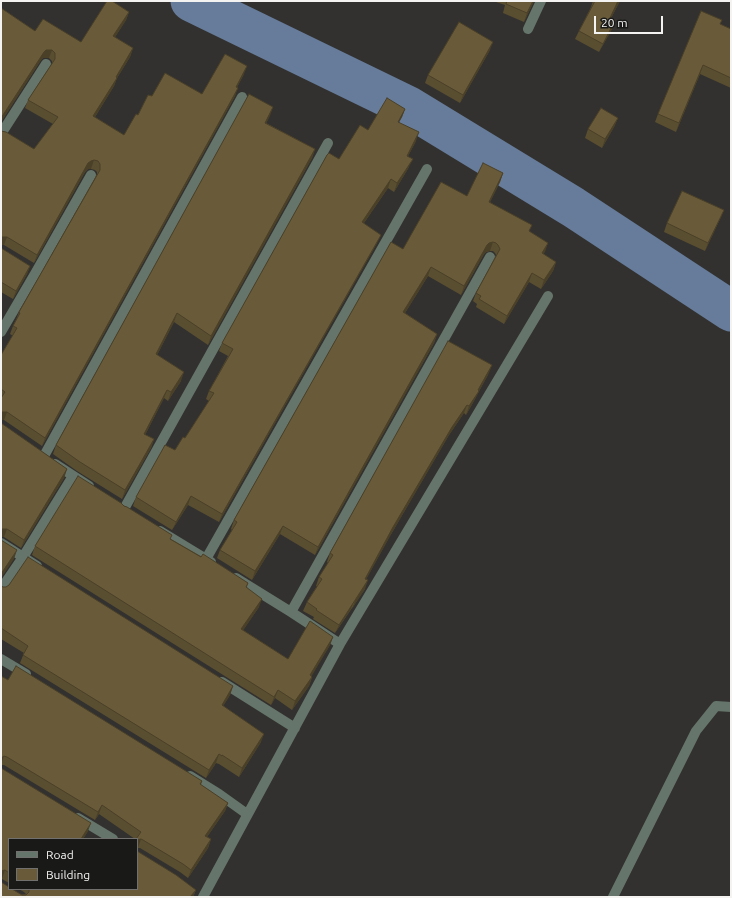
<!DOCTYPE html>
<html>
<head>
<meta charset="utf-8">
<style>
	body { margin:0 }
	#map { position:relative; width:732px; height:898px; overflow:hidden; background:#32312f; font-family:Ubuntu,sans-serif }
	canvas { display:block }
	.frame { position:absolute; inset:0; border:2px solid #f4f3f2; pointer-events:none }
	.legend { position:absolute; left:8px; top:838px; width:130px; height:52px; box-sizing:border-box; background:#191918; border:1px solid #71706f; margin:0; padding:5px 7px; list-style:none; font-size:12px; color:#f4f3f2 }
	.legend li { display:flex; align-items:center; gap:8px; height:20px }
	.legend b { width:20px; border:1px solid #71706f }
	.scale { position:absolute; left:594px; top:16px; width:69px; height:18px; box-sizing:border-box; border:2px solid #f4f3f2; border-top:0; padding-left:5px; font-size:12px; line-height:14px; white-space:nowrap; color:#f4f3f2; -webkit-text-stroke:3px #191918; paint-order:stroke }
</style>
</head>
<body>
<div id="map">
<canvas width="732" height="898"></canvas>
<div class="frame"></div>
<ul class="legend">
<li><b style="height:5px;background:#65756b"></b>Road</li>
<li><b style="height:11px;background:#695b39"></b>Building</li>
</ul>
<div class="scale">20 m</div>
</div>
<script>
const g = document.querySelector('canvas').getContext('2d');
g.lineJoin = 'round';
function shape(rows) {
  const path = new Path2D();
  for (const r of rows) {
    path.moveTo(r[0], r[1]);
    for (let i = 2; i < r.length; i += 2) path.lineTo(r[i], r[i + 1]);
  }
  return path;
}
function strokePath(path, color, width, dash) {
  g.strokeStyle = color;
  g.lineWidth = width;
  g.lineCap = dash ? 'butt' : 'round';
  g.setLineDash(dash || []);
  g.stroke(path);
}
function paint(path, color) {
  g.fillStyle = color;
  g.fill(path, 'evenodd');
}
strokePath(shape([
	[191,1,409,107,573,207,731,311]
]), '#667c9a', 41);
strokePath(shape([
	[528,29,541,1],
	[1,134,46,64],
	[1,332,36,272,91,175],
	[44,456,242,97],
	[55,464,89,486],
	[124,509,328,143],
	[160,531,211,562],
	[1,543,37,566],
	[206,559,427,169],
	[236,578,291,612,340,644],
	[1,589,23,557,73,476],
	[291,612,490,257],
	[1,659,26,674],
	[222,682,295,728],
	[190,776,219,794,247,814],
	[78,818,113,839],
	[203,897,340,644,548,296],
	[613,897,696,731,716,706,731,707]
]), '#65756b', 10);
paint(shape([
	[493,1,534,1,524,22,503,13,505,5],
	[593,1,620,1,611,18,612,29,599,52,575,39,591,7],
	[1,8,35,31,81,42,129,12,126,20,115,37,133,48,130,57,117,78,114,86,95,117,124,135,138,115,152,96,202,94,244,74,237,87,235,96,42,446,4,420,1,420,1,355,13,336,10,334,13,326,16,320,19,312,97,174,97,172,95,170,91,169,88,169,85,172,34,263,4,245,1,245,1,131,34,149,53,124,25,108,28,100,52,63,52,61,49,58,43,58,41,60,1,122],
	[720,24,731,29,731,88,700,74,676,132,655,122,658,114],
	[490,50,460,103,425,83,428,75],
	[405,109,402,117,399,122,416,141,408,156,409,167,394,192,388,188,364,223,377,243,219,522,188,505,172,530,133,506,136,497,185,438,209,401,206,399,209,391,228,356,219,351,222,343,339,159,368,130],
	[270,116,266,123,315,149,312,158,208,345,174,322,157,355,181,381,168,401,164,398,145,435,154,439,151,448,122,499,77,471,53,454,56,445],
	[618,118,614,127,602,148,585,138,588,129],
	[503,173,500,182,490,202,529,232,548,243,543,254,556,262,553,271,541,289,529,282,504,324,476,307,477,304,473,301,476,293,496,255,495,253,493,251,490,251,486,252,484,254,461,295,428,276,405,313,437,334,434,343,315,555,280,534,252,580,217,558,220,550,232,530,231,529,234,520,403,249,467,196],
	[724,210,720,219,705,251,664,232,667,223],
	[1,248,30,266,27,274,13,299,1,292],
	[489,373,478,393,475,399,466,415,464,413,449,435,390,536,366,579,365,589,335,633,313,619,314,617,303,611,307,602,317,586,316,586,319,577,328,563,327,562,330,553],
	[1,423,67,469,64,478,21,548,4,537],
	[124,506,171,539,248,583,247,587,259,607,243,630,288,659,333,637,330,645,311,676,312,677,309,686,292,710,275,698,271,705,32,555,35,546],
	[1,586,233,686,230,695,223,706,261,742,239,777,219,764,216,763,206,778,20,663,24,653,1,639],
	[1,676,8,680,202,781,201,785,228,803,225,811,207,837,211,839,208,848,188,878,180,872,140,848,138,848,137,839,135,839,99,814,95,820,4,765,1,765],
	[1,768,88,831,83,839,9,839,9,883,2,879],
	[19,889,137,889,196,890,193,897,1,897,26,894,24,892]
]), '#5a4e31');
paint(shape([
	[533,1,534,1,524,22,527,13],
	[618,1,620,1,607,26,610,18],
	[129,12,126,20,110,45,113,36],
	[615,20,612,29,599,52],
	[493,42,490,50,460,103,463,95],
	[133,48,130,57,117,78,114,86,90,125,93,116,116,77],
	[46,50,52,50,49,58,43,58,41,60,1,122,1,118,44,52],
	[703,65,700,74,676,132,679,123],
	[247,66,244,74,233,95,236,87],
	[238,88,235,96,42,446,45,438],
	[273,107,270,116,262,131,265,123],
	[405,109,402,117,395,130,398,122],
	[618,118,614,127,602,148,605,139],
	[419,132,416,141,404,164,407,156],
	[315,149,312,158,208,345,211,336],
	[413,159,409,167,394,192,397,183],
	[94,160,91,169,88,169,85,172,34,263,37,255,88,163,91,161],
	[503,173,500,182,486,210,489,202],
	[391,179,388,188,359,230,362,222],
	[724,210,720,219,705,251,708,243],
	[381,235,377,243,219,522,222,514],
	[1,237,7,237,4,245,1,245],
	[493,242,490,251,486,252,484,254,461,295,464,286,487,245,489,243],
	[548,243,545,252,539,261,542,253],
	[556,262,553,271,541,289,544,280],
	[30,266,27,274,13,299,16,291],
	[431,267,428,276,400,321,403,312],
	[532,273,529,282,504,324,507,316],
	[177,313,174,322,153,363,156,354],
	[437,334,434,343,315,555,318,547],
	[492,365,489,373,478,393,475,399,466,415,469,406],
	[184,372,181,381,168,401,171,392],
	[167,390,164,398,141,443,144,434],
	[467,405,464,413,449,435,390,536,362,587,365,579,393,527,452,427],
	[1,412,7,412,4,420,1,420],
	[154,439,151,448,122,499,125,490],
	[67,469,64,478,21,548,24,540],
	[191,496,188,505,172,530,176,522],
	[283,526,280,534,252,580,255,571],
	[1,529,7,529,4,537,1,537],
	[17,550,14,559,1,578,1,574],
	[368,580,365,589,352,609,355,601],
	[262,599,259,607,238,638,241,629],
	[354,600,351,609,335,633,339,625],
	[333,637,330,645,307,684,310,675],
	[312,677,309,686,292,710,295,701],
	[233,686,230,695,219,713,222,705],
	[278,690,275,698,271,705,274,697],
	[264,734,261,742,239,777,242,768],
	[219,754,216,763,206,778,209,770],
	[4,756,1,764,1,758],
	[228,803,225,811,202,844,205,836],
	[102,805,99,814,95,820,98,812],
	[91,823,88,831,83,839,81,839],
	[141,839,138,848,137,848,137,840],
	[211,839,208,848,188,878,191,870],
	[5,870,2,879,1,879,1,871],
	[196,890,193,897,190,897]
]), '#4a4028');
const building = shape([
	[107,1,112,1,129,12,113,36,133,48,116,77,117,78,93,116,124,135,136,114,138,115,148,95,152,96,165,73,202,94,225,54,247,66,236,87,238,88,45,438,7,412,1,412,1,398,5,392,1,389,1,355,17,328,13,326,20,313,19,312,100,170,100,164,98,161,94,160,91,161,88,163,37,255,7,237,1,237,1,131,6,132,34,149,58,117,28,100,55,59,55,53,52,50,46,50,44,52,1,118,1,8,35,31,43,19,81,42,107,1],
	[507,1,533,1,527,13,506,4,507,1],
	[595,1,618,1,610,18,615,20,603,44,579,31,595,1],
	[701,11,722,20,720,24,731,29,731,78,703,65,679,123,658,114,701,11],
	[459,22,493,42,463,95,428,75,459,22],
	[249,94,273,107,265,123,315,149,211,336,177,313,156,354,184,372,171,392,167,390,144,434,154,439,125,490,80,462,56,445,249,94],
	[387,98,405,109,398,122,419,132,407,156,413,159,397,183,391,179,362,222,381,235,222,514,191,496,176,522,136,497,165,445,175,450,183,437,185,438,214,393,209,391,233,349,222,343,327,155,329,153,339,159,360,125,368,130,387,98],
	[601,108,618,118,605,139,588,129,601,108],
	[483,163,503,173,489,202,532,225,529,231,548,243,542,253,556,262,544,280,532,273,507,316,479,299,481,296,476,293,500,249,498,245,496,243,493,242,489,243,487,245,464,286,431,267,403,312,437,334,318,547,283,526,255,571,220,550,237,522,234,520,391,242,403,249,441,182,467,196,483,163],
	[682,191,724,210,708,243,667,223,682,191],
	[1,248,30,266,16,291,1,282,1,248],
	[448,341,492,365,478,390,479,391,469,406,467,405,452,427,393,527,365,579,368,580,339,625,316,610,317,609,307,602,322,579,319,577,333,555,330,553,448,341],
	[1,423,67,469,24,540,7,529,1,529,1,423],
	[78,476,121,503,124,506,127,507,172,535,170,539,201,557,203,554,248,583,246,587,262,599,241,629,288,659,310,621,333,637,310,675,312,677,295,701,278,690,274,697,35,546,78,476],
	[1,540,17,550,1,574,1,540],
	[28,557,233,686,222,705,264,734,242,768,222,755,222,756,219,754,209,770,23,655,28,646,1,628,1,586,3,587,6,587,9,585,28,557],
	[16,666,202,781,200,784,228,803,205,836,211,839,191,870,183,864,143,840,141,839,137,840,137,839,136,839,141,832,102,805,98,812,7,757,4,756,1,758,1,676,8,680,16,666],
	[1,768,91,823,81,839,82,839,9,839,9,873,5,870,1,871,1,768],
	[137,851,176,875,196,890,190,897,1,897,1,882,9,887,9,889,12,889,22,895,26,895,29,892,29,889,137,889,137,851]
]);
paint(building, '#695b39');
strokePath(building, '#4a4028', 1);
</script>
</body>
</html>
